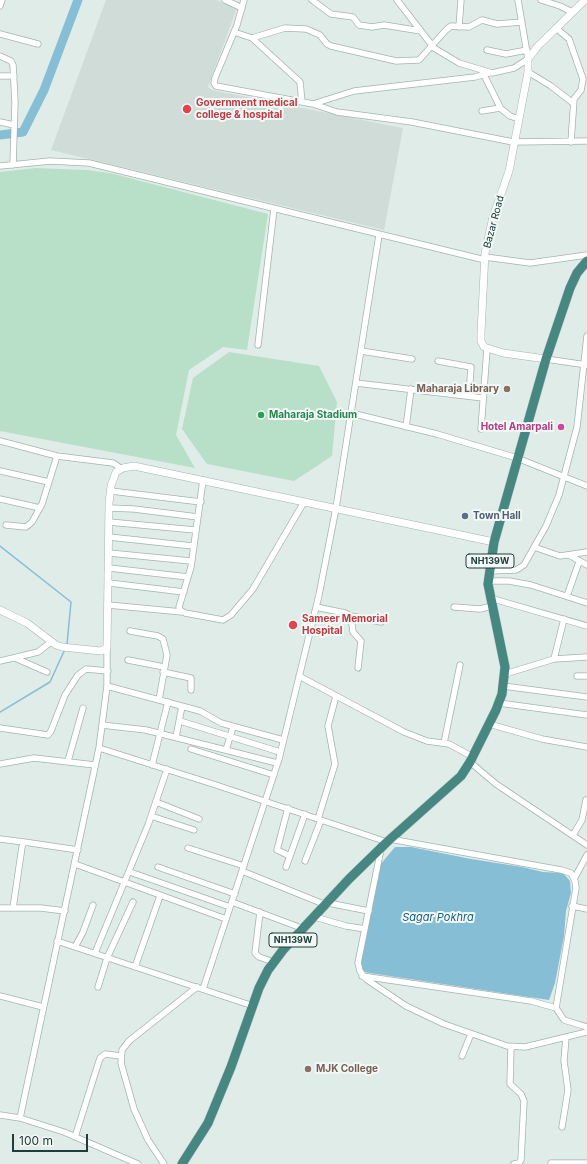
<!DOCTYPE html>
<html>
<head>
<meta charset="utf-8">
<style>
	body { margin:0 }
	#map { position:relative; width:587px; height:1164px; overflow:hidden; background:#e0ece8; font-family:Inter,sans-serif }
	canvas { display:block }
	.scale { position:absolute; left:12px; top:1134px; width:76px; height:18px; box-sizing:border-box; border:2px solid #203e39; border-top:0; padding-left:5px; font-size:12px; line-height:14px; white-space:nowrap; color:#203e39; -webkit-text-stroke:3px #f1f8f6; paint-order:stroke }
</style>
</head>
<body>
<div id="map">
<canvas width="587" height="1164"></canvas>
<div class="scale">100 m</div>
</div>
<script>
const g = document.querySelector('canvas').getContext('2d');
g.lineJoin = 'round';
function paint(path, color) {
  g.fillStyle = color;
  g.fill(path, 'evenodd');
}
function shape(rows) {
  const path = new Path2D();
  for (const r of rows) {
    path.moveTo(r[0], r[1]);
    for (let i = 2; i < r.length; i += 2) path.lineTo(r[i], r[i + 1]);
  }
  return path;
}
function strokePath(path, color, width, dash) {
  g.strokeStyle = color;
  g.lineWidth = width;
  g.lineCap = dash ? 'butt' : 'round';
  g.setLineDash(dash || []);
  g.stroke(path);
}
function drawText(font, color, halo, rows, align = 'center') {
  g.font = font + ' Inter,sans-serif';
  g.lineWidth = 4;
  g.setLineDash([]);
  g.textBaseline = 'middle';
  g.strokeStyle = halo;
  g.fillStyle = color;
  for (const [text, x, y, turn = 0] of rows) {
    g.save();
    g.translate(x, y);
    g.rotate((+turn || 0) * Math.PI / 180);
    g.textAlign = isNaN(turn) ? turn : align;
    if (halo) g.strokeText(text, 0, 0);
    g.fillText(text, 0, 0);
    g.restore();
  }
}
paint(shape([
	[106,0,216,0,237,8,208,87,212,90,403,128,384,230,51,150]
]), '#cfdcd8');
paint(shape([
	[36,168,87,170,110,173,268,214,247,350,223,347,189,370,176,435,195,468,0,431,0,172],
	[229,352,319,366,337,402,332,456,294,481,207,464,182,429,193,378]
]), '#b8dfc7');
paint(shape([
	[395,847,411,847,471,859,522,867,543,872,563,873,570,881,571,893,566,911,564,936,555,983,549,1000,363,972,361,962,380,865]
]), '#85bed5');
strokePath(shape([
	[0,546,71,602,67,644],
	[0,712,50,682,65,649]
]), '#85bed5', 1.5);
strokePath(shape([
	[0,135,23,132,44,90,78,0]
]), '#85bed5', 9);
const minor = shape([
	[225,0,242,8],
	[244,0,237,25,215,78,214,83,216,86,313,104,337,112,412,122,513,142,587,141],
	[312,0,331,14,353,17,359,25,372,27,384,25,421,31],
	[397,0,434,48,459,63,492,73,514,68,528,59,518,0],
	[541,0,560,6,572,12],
	[0,6,2,0],
	[459,27,461,0],
	[556,28,569,39,583,79,581,90,574,99,571,142],
	[234,32,252,38,285,28,306,29,320,35,327,44,331,46,396,61,419,60,446,30,451,26,469,27,482,20,497,24,522,22],
	[0,34,38,44],
	[252,38,300,82,302,102],
	[487,50,506,54,527,50],
	[0,56,11,61,13,65,15,102,13,165],
	[528,72,551,86,573,103],
	[484,75,501,109],
	[0,76,14,76],
	[313,104,354,91,475,77,489,73],
	[482,111,500,108,510,116,519,119],
	[0,122,14,125],
	[0,166,50,161,89,163,485,260],
	[485,257,530,263,587,255],
	[258,345,274,209],
	[361,351,412,359],
	[546,359,587,365],
	[438,361,471,367,469,396],
	[356,383,483,398],
	[351,413,437,434,517,458,587,486],
	[406,427,411,389],
	[481,429,487,349],
	[0,441,57,456,113,463,122,469],
	[0,471,49,482],
	[203,480,191,567,179,607,180,610,185,613,223,620,231,615,253,589,304,502],
	[111,491,201,502],
	[0,499,40,508],
	[109,508,134,509,198,517],
	[109,522,195,530],
	[6,525,26,527,32,522,42,504,57,456],
	[109,537,193,546],
	[534,547,560,556,587,552],
	[109,553,191,561],
	[569,555,587,565],
	[109,568,188,577],
	[489,571,516,570,524,565,546,526,559,495,577,427,587,336],
	[488,581,509,581,531,585,587,603],
	[109,583,184,592],
	[567,596,579,562],
	[490,598,587,626],
	[108,605,182,612],
	[316,607,345,613,351,616,353,632,361,641,358,668],
	[454,607,480,609,492,606],
	[351,616,381,622],
	[130,631,158,636,163,639,167,655,159,700],
	[15,658,47,672],
	[554,659,564,619],
	[128,660,164,667],
	[0,661,38,652,51,642],
	[163,672,191,678,191,690],
	[505,674,554,659,587,657],
	[299,676,404,732,427,741,449,744,473,757],
	[577,676,587,676],
	[107,686,200,711,221,723,283,740],
	[503,686,587,697],
	[499,703,587,715],
	[180,721,280,752],
	[489,724,542,739,587,747],
	[102,725,146,730,277,763],
	[0,728,48,735,51,731,65,695,78,675,86,669,108,671],
	[176,737,182,706],
	[444,743,460,665],
	[99,748,216,785,387,842],
	[191,749,274,775],
	[226,750,233,727],
	[68,761,83,708],
	[470,762,496,784,587,845],
	[0,764,34,758,95,765],
	[152,765,168,702],
	[156,802,199,819],
	[288,808,277,850,290,856],
	[151,816,194,830],
	[318,819,335,764,328,726,336,696],
	[573,835,582,820,586,800],
	[0,839,24,842],
	[390,839,561,870,571,873,575,881,576,888,556,1008,564,1020,587,1027],
	[188,848,244,866],
	[381,849,358,963,360,971,366,979,406,1006,444,1024,507,1046,525,1047,587,1032],
	[305,861,321,820],
	[75,864,226,919],
	[158,867,235,894],
	[286,867,305,814],
	[242,871,326,905],
	[130,872,230,907],
	[574,879,587,855],
	[232,902,304,929],
	[328,903,369,911],
	[572,906,587,909],
	[0,908,41,908,65,911],
	[13,908,22,847,24,842,78,850],
	[260,912,255,953,259,957,274,962],
	[315,917,346,926,365,929],
	[57,941,253,1006],
	[75,947,83,932,93,905],
	[95,953,148,825,167,769],
	[135,967,160,896],
	[362,976,531,1001,556,1008],
	[98,987,107,958,133,902],
	[203,989,279,759,319,595,336,508,379,235],
	[0,996,43,1007],
	[511,1047,510,1084,521,1094,524,1101,521,1160,519,1163,514,1164],
	[462,1056,471,1034],
	[0,1115,20,1118,64,1132,138,1164],
	[20,1118,99,748,107,686,107,648],
	[562,1127,568,1090,564,1061,566,1037],
	[75,1137,100,1058,105,1054,121,1056],
	[551,1163,587,1163],
	[164,1164,148,1140,134,1109,121,1063,122,1050,129,1041,197,987]
]);
const tertiary = shape([
	[546,359,503,353,484,347,481,341,481,333,485,253,493,217,509,171,528,72,528,59,538,46,585,0],
	[0,610,27,623,56,645,62,647,101,651,107,648,109,503,111,486,116,472,123,468,134,466,494,542]
]);
const trunk = shape([
	[182,1164,208,1123,231,1067,259,988,268,970,283,950,349,879,387,842,461,776,470,762,496,710,502,694,505,667,488,584,494,542,546,359,570,288,577,273,587,261]
]);
strokePath(minor, '#a3b4b0', 7);
strokePath(tertiary, '#a3b4b0', 8);
strokePath(trunk, '#c1c9c8', 10);
strokePath(minor, '#fff', 5.5);
strokePath(tertiary, '#fff', 7);
strokePath(trunk, '#468881', 9);
for (const [x, y, r, color] of [
	[187,109,5,"#e0444e"],
	[507,389,4,"#8d6e63"],
	[261,415,4,"#2e9e5b"],
	[561,427,4,"#d1479c"],
	[465,516,4,"#5c6f8a"],
	[293,625,5,"#e0444e"],
	[308,1069,4,"#8d6e63"]
]) {
  const dot = new Path2D();
  dot.arc(x, y, r, 0, 2 * Math.PI);
  g.fillStyle = color;
  g.fill(dot);
  strokePath(dot, '#f1f8f6', 1.5);
}
for (const [x, y, w] of [
	[490,561,48],
	[293,940,48]
]) {
  const box = new Path2D();
  box.roundRect(x - w / 2, y - 7, w, 14, 3);
  g.fillStyle = '#f1f8f6';
  g.fill(box);
  strokePath(box, '#203e39', 1);
}
drawText('bold 9px', '#203e39', null, [
	["NH139W",490,561],
	["NH139W",293,940]
]);
drawText('bold 10px', '#be3a42', '#f1f8f6', [
	["Government medical",196,103],
	["college & hospital",196,115],
	["Sameer Memorial",302,619],
	["Hospital",302,631]
], 'left');
drawText('10px', '#203e39', '#f1f8f6', [
	["Bazar Road",494,222,-75]
]);
drawText('bold 10px', '#785e54', '#f1f8f6', [
	["Maharaja Library",499,389],
	["MJK College",316,1069,"left"]
], 'right');
drawText('bold 10px', '#27864d', '#f1f8f6', [
	["Maharaja Stadium",269,415]
], 'left');
drawText('bold 10px', '#b23c85', '#f1f8f6', [
	["Hotel Amarpali",553,427]
], 'right');
drawText('bold 10px', '#4e5e75', '#f1f8f6', [
	["Town Hall",473,516]
], 'left');
drawText('italic 11px', '#175f7d', '#f1f8f6', [
	["Sagar Pokhra",438,918]
]);
</script>
</body>
</html>
